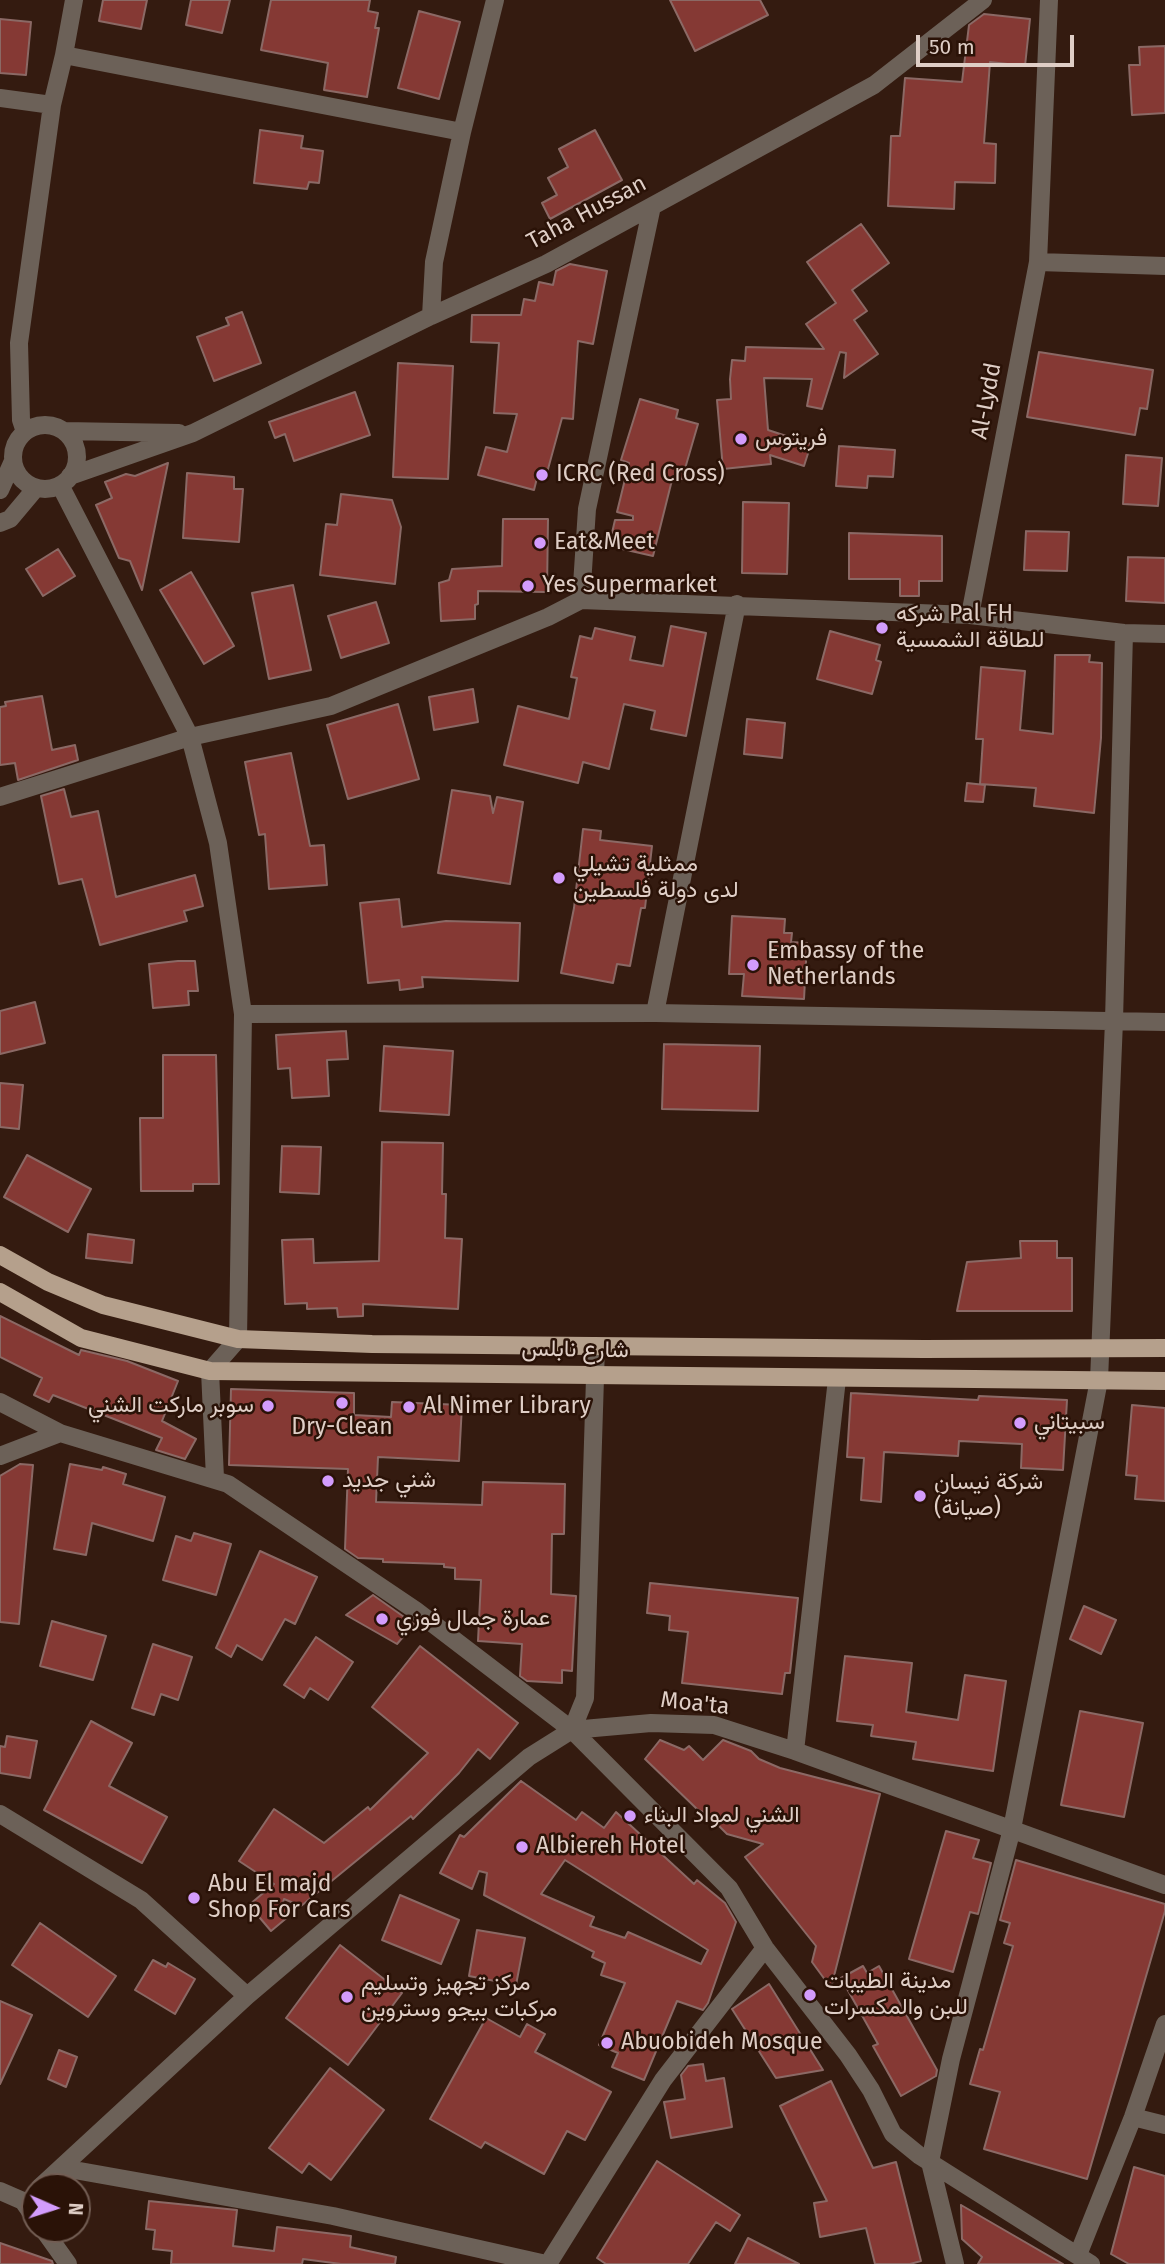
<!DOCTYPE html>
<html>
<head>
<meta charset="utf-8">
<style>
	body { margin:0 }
	#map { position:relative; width:1165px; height:2264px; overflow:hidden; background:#341b10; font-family:"Fira Sans",sans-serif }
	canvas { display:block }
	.north { position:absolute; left:21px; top:2173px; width:70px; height:70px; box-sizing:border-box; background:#2a1207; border:2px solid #725d53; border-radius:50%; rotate:93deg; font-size:19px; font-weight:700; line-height:28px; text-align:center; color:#dfcec6 }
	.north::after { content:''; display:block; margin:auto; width:24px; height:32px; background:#d39cfc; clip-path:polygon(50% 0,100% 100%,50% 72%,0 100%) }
	.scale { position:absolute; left:916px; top:35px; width:158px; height:32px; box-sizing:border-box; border:4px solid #dfcec6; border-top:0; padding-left:9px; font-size:21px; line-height:24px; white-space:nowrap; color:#dfcec6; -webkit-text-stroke:5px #2a1207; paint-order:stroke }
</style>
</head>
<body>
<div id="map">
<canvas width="1165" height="2264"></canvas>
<div class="north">N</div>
<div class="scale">50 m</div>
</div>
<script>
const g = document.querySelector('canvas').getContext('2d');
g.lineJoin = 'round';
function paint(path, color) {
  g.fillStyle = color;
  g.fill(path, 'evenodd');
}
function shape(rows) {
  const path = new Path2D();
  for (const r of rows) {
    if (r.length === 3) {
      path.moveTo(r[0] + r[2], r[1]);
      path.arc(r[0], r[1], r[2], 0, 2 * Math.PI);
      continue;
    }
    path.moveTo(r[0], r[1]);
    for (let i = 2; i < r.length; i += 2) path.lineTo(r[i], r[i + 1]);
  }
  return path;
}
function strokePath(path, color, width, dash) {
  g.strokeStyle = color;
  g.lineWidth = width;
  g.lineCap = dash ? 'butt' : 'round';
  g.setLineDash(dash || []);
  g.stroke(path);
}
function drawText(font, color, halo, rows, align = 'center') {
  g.font = font + ' "Fira Sans",Vazirmatn,sans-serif';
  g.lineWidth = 5;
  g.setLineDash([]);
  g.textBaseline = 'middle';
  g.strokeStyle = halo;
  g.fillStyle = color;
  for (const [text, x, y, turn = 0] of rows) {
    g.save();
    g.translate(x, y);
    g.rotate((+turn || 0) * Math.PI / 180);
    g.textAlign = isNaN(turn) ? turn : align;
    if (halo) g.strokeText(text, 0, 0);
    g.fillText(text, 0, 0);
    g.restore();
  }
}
const building = shape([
	[103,0,147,0,141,29,99,21,103,0],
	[191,0,230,0,222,33,186,25,191,0],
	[271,0,370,0,368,11,378,13,375,28,379,28,367,97,324,90,328,63,261,50,271,0],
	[670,0,760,0,768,15,695,51,670,0],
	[419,11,460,22,439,99,398,88,419,11],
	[984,14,1030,19,1025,66,990,62,984,143,996,144,995,183,955,182,954,209,888,206,891,136,900,136,905,78,962,82,969,25,984,14],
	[0,19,31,22,26,75,0,73,0,19],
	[1165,46,1165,113,1132,115,1129,65,1140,65,1139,47,1165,46],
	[260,130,303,136,301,148,323,151,319,183,309,182,307,189,254,183,260,130],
	[595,130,622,180,550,219,542,203,557,195,548,178,568,167,559,149,595,130],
	[861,224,889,263,852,290,867,311,854,320,878,354,844,378,846,353,840,352,822,409,807,406,812,379,764,378,768,430,811,444,804,466,770,455,771,464,723,469,717,400,731,399,730,379,732,360,745,361,746,347,824,349,806,324,836,303,807,262,861,224],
	[570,264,607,271,593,344,578,341,573,419,562,418,545,480,537,478,534,490,478,475,486,447,507,452,517,414,494,413,499,343,471,342,472,315,521,315,524,299,535,301,539,282,553,285,556,271,570,264],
	[242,312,261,363,214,381,197,337,229,325,226,318,242,312],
	[1039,352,1153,370,1147,409,1140,408,1135,435,1027,417,1039,352],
	[398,363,453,366,448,479,393,477,398,363],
	[355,392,370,435,294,461,285,434,275,438,269,422,355,392],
	[640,399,678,410,676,418,698,424,682,479,673,476,653,556,609,546,615,520,633,520,633,516,617,512,629,463,621,460,640,399],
	[839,446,895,450,893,477,868,476,867,488,836,486,839,446],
	[1126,455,1162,458,1158,506,1123,504,1126,455],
	[168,463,142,590,130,561,119,558,96,505,112,498,105,482,126,474,135,476,168,463],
	[187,473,234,477,234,489,243,489,239,542,183,538,187,473],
	[341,494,392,500,401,527,395,584,320,575,326,524,337,525,341,494],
	[743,502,789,503,787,574,742,573,743,502],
	[503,519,548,519,547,592,478,591,478,604,475,605,475,619,441,621,439,583,449,580,452,569,502,566,503,519],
	[1026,531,1069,532,1067,571,1024,570,1026,531],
	[849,533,942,536,942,581,919,581,919,596,900,596,900,579,849,579,849,533],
	[58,549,75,576,43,596,26,569,58,549],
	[1128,557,1165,558,1165,603,1126,601,1128,557],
	[191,572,234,646,204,664,160,590,191,572],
	[293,585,311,670,269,679,252,593,293,585],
	[376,602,389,643,341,658,328,616,376,602],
	[671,626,706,633,686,736,651,729,655,711,624,704,609,769,583,762,578,783,504,765,518,706,569,719,577,678,571,677,580,636,592,639,595,628,635,637,630,660,663,666,671,626],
	[830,631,880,645,876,660,881,662,872,694,817,679,830,631],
	[1055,655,1090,655,1089,662,1102,663,1101,738,1094,813,1034,806,1036,788,980,784,983,739,976,739,981,667,1025,671,1020,730,1053,734,1055,655],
	[473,689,478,722,434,730,429,697,473,689],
	[42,696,52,750,75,745,78,760,18,780,15,763,0,765,0,707,6,706,5,702,42,696],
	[398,704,419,779,348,799,327,725,398,704],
	[747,719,785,723,782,758,744,754,747,719],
	[291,753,310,846,324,845,327,885,269,889,265,834,259,835,245,762,291,753],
	[967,783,985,785,983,802,965,801,967,783],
	[64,789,71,817,98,811,116,897,195,875,203,906,184,911,187,921,100,945,82,879,59,884,41,796,64,789],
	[452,790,490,796,493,813,497,797,523,802,510,884,438,873,452,790],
	[583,829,601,831,600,840,652,846,645,908,641,908,630,966,617,964,613,983,561,973,574,908,583,829],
	[399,899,402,927,446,921,520,923,518,981,422,977,423,987,400,990,399,980,368,983,360,903,399,899],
	[732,916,785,919,784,933,792,933,791,942,807,943,804,999,742,996,744,974,729,974,732,916],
	[178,961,195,961,198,991,188,991,189,1005,153,1008,149,964,178,961],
	[35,1002,45,1043,0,1054,0,1011,35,1002],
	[346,1031,348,1059,327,1060,329,1096,292,1098,290,1068,278,1069,276,1035,346,1031],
	[664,1044,760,1046,758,1111,662,1109,664,1044],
	[384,1046,453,1051,449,1115,380,1111,384,1046],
	[163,1055,216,1055,219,1184,193,1184,193,1191,141,1191,140,1118,163,1118,163,1055],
	[0,1083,23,1085,19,1129,0,1127,0,1083],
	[382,1142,443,1143,442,1194,446,1194,445,1238,462,1239,458,1309,363,1304,363,1316,338,1317,337,1308,307,1309,307,1303,285,1304,282,1240,313,1239,314,1263,379,1261,382,1142],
	[282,1146,321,1147,319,1194,280,1192,282,1146],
	[27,1155,91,1189,68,1232,4,1197,27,1155],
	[88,1234,134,1240,132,1263,86,1258,88,1234],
	[1020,1241,1057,1241,1057,1258,1072,1258,1072,1311,957,1311,967,1262,1021,1258,1020,1241],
	[0,1316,79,1355,81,1350,127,1361,178,1381,162,1421,196,1439,185,1459,156,1450,162,1438,53,1395,49,1402,34,1395,42,1378,0,1357,0,1316],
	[231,1389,354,1393,354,1415,391,1417,392,1402,462,1405,459,1461,378,1457,376,1502,482,1505,483,1482,565,1484,564,1534,552,1534,551,1594,576,1596,572,1671,562,1670,562,1683,527,1681,520,1676,522,1644,478,1641,481,1580,455,1579,455,1568,444,1567,444,1564,383,1562,383,1559,358,1558,345,1549,348,1469,229,1465,231,1389],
	[851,1393,978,1400,979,1396,1067,1400,1063,1470,1021,1468,1022,1444,959,1441,958,1456,884,1452,881,1502,861,1500,864,1458,847,1457,851,1393],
	[1132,1405,1165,1408,1165,1501,1135,1499,1137,1476,1126,1475,1132,1405],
	[20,1464,33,1465,19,1624,0,1622,0,1476,20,1464],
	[70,1464,102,1470,103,1467,126,1474,123,1484,165,1497,153,1541,92,1523,86,1555,54,1549,70,1464],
	[194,1533,231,1544,216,1595,163,1580,176,1536,191,1541,194,1533],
	[260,1551,317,1577,295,1624,285,1619,262,1660,237,1645,231,1657,216,1648,260,1551],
	[650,1583,798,1598,790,1673,785,1673,782,1694,682,1683,688,1632,669,1630,670,1616,647,1613,650,1583],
	[373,1595,414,1624,397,1644,346,1615,373,1595],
	[1084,1606,1116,1620,1101,1654,1070,1639,1084,1606],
	[52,1621,106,1636,93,1680,40,1666,52,1621],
	[316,1637,353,1662,328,1700,310,1688,304,1698,284,1685,316,1637],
	[153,1644,192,1657,178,1700,161,1694,154,1715,132,1708,153,1644],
	[420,1646,518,1723,490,1759,478,1749,459,1773,413,1819,411,1816,301,1906,284,1899,283,1902,295,1911,271,1931,249,1905,274,1884,239,1861,274,1809,324,1843,368,1807,370,1810,428,1753,372,1707,420,1646],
	[845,1656,912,1663,906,1712,958,1720,965,1675,1006,1681,993,1771,913,1759,916,1742,871,1736,873,1725,837,1721,845,1656],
	[1080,1711,1143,1723,1124,1817,1061,1805,1080,1711],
	[91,1721,132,1743,109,1786,167,1817,142,1863,44,1810,91,1721],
	[7,1736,37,1741,30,1778,0,1773,0,1746,5,1747,7,1736],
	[660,1740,684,1750,689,1746,703,1760,723,1740,751,1751,759,1759,780,1768,880,1794,831,1988,812,1962,816,1946,745,1857,763,1844,727,1834,706,1813,698,1810,645,1759,660,1740],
	[521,1781,576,1820,582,1812,604,1828,616,1812,694,1884,697,1880,725,1903,736,1922,708,2003,703,2010,677,2001,644,2080,612,2067,618,2053,599,2045,625,1983,601,1975,605,1963,592,1957,594,1952,484,1895,487,1873,479,1871,472,1889,440,1873,460,1835,464,1837,521,1781],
	[565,1860,708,1950,701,1964,628,1932,625,1938,590,1926,594,1917,541,1894,565,1860],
	[946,1831,979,1840,973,1858,991,1863,978,1914,970,1912,953,1972,909,1959,946,1831],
	[1016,1860,1165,1904,1165,1911,1087,2179,984,2149,1000,2092,970,2084,980,2049,983,2050,1013,1946,1004,1943,1010,1923,1000,1920,1016,1860],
	[400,1895,459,1920,441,1964,382,1940,400,1895],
	[40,1923,116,1976,88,2017,12,1965,40,1923],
	[477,1930,525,1938,516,1985,469,1976,477,1930],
	[340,1945,402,1993,348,2065,286,2018,340,1945],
	[153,1960,166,1967,168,1963,195,1979,175,2014,135,1990,153,1960],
	[863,1966,867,1973,879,1966,937,2070,936,2076,901,2096,873,2046,878,2044,841,1978,863,1966],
	[769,1984,823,2070,776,2078,732,2009,769,1984],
	[0,2001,32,2015,0,2084,0,2001],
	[486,2018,520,2037,527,2024,545,2034,535,2052,611,2092,585,2140,567,2131,544,2174,485,2142,481,2148,430,2119,486,2018],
	[59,2050,77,2057,66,2087,48,2079,59,2050],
	[703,2064,706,2081,724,2078,732,2127,671,2138,664,2102,685,2099,681,2075,688,2066,703,2064],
	[330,2068,384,2110,331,2180,309,2163,302,2173,269,2148,330,2068],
	[831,2081,873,2168,896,2162,921,2261,910,2264,875,2264,866,2228,820,2237,814,2203,827,2201,780,2106,831,2081],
	[657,2161,740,2215,730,2231,716,2222,688,2264,606,2264,597,2258,657,2161],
	[1134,2167,1165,2176,1165,2264,1129,2264,1111,2254,1134,2167],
	[149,2201,237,2210,233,2246,274,2251,277,2227,351,2236,350,2247,396,2257,395,2264,341,2264,303,2259,302,2264,171,2264,172,2251,153,2249,155,2230,146,2229,149,2201],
	[961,2205,1063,2264,978,2264,982,2257,962,2239,961,2205],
	[748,2238,799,2264,735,2264,748,2238],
	[0,2243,52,2261,53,2264,0,2264,0,2243]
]);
paint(building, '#853934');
strokePath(building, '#8b6965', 2);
strokePath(shape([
	[1049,0,1038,262,970,615,1124,633,1165,634],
	[64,55,462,132,434,262,431,316],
	[0,98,52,105],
	[462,132,495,0],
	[1038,262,1165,266],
	[45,457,32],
	[64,431,179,433],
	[25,432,21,420,19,343,52,105,64,55,74,0],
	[70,476,193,433,431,316,546,264,874,85,983,0],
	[60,485,190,737,218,843,243,1014,238,1339,210,1371,215,1478],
	[0,490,13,461],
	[0,523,10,519,36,488],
	[581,600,587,509,652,206],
	[0,797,190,737,331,706,548,617,581,600,970,615],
	[655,1013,737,604],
	[243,1014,655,1013,1165,1022],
	[0,1402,60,1433,228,1484,415,1610,572,1730,729,1888,765,1948,848,2055,871,2090,893,2134,920,2156,1091,2264],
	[0,1456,60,1433],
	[572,1730,585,1698,596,1346],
	[795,1751,837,1379],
	[0,1814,141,1900,247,1996],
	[1133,2117,1165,2125],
	[63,2168,333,2216,546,2264],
	[40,2187,247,1996,529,1757,572,1730,651,1723,714,1725,795,1751,1165,1885],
	[0,2191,23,2201,35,2218],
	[43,2229,68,2264],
	[1078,2255,1133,2117,1165,2024],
	[548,2264,663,2080,765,1948],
	[955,2264,930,2162,951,2059,1012,1829,1099,1380,1114,1021,1124,633]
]), '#6c6158', 18);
strokePath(shape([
	[0,1255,48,1282,103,1305,238,1339,372,1344,924,1349,1165,1348],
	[0,1292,81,1338,210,1371,1165,1381]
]), '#b5a08c', 18);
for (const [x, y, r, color] of [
	[741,439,7,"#d39cfc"],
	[542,475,7,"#d39cfc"],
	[540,543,7,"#d39cfc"],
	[528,586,7,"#d39cfc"],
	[882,628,7,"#d39cfc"],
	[559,878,7,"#d39cfc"],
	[753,965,7,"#d39cfc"],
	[342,1403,7,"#d39cfc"],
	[268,1406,7,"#d39cfc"],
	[409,1407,7,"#d39cfc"],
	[1020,1423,7,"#d39cfc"],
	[328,1481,7,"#d39cfc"],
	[920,1496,7,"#d39cfc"],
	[382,1619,7,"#d39cfc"],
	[630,1816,7,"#d39cfc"],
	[522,1847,7,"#d39cfc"],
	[194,1898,7,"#d39cfc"],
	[810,1995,7,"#d39cfc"],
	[347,1997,7,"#d39cfc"],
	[607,2043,7,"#d39cfc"]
]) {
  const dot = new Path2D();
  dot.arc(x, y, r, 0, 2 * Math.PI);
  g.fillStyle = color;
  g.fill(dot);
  strokePath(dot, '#2a1207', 2.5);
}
drawText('23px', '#dfcec6', '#2a1207', [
	["Taha Hussan",587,213,-28],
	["Al-Lydd",987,401,-79],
	["شارع نابلس",575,1350,1],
	["Moa'ta",695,1704,6]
]);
drawText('23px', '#dfcec6', '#2a1207', [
	["فريتوس",755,439],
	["ICRC (Red Cross)",556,475],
	["Eat&Meet",554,543],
	["Yes Supermarket",542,586],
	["شركه Pal FH",896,615],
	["للطاقة الشمسية",896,641],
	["ممثلية تشيلي",573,865],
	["لدى دولة فلسطين",573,891],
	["Embassy of the",767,952],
	["Netherlands",767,978],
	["سوبر ماركت الشني",254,1406,"right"],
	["Al Nimer Library",423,1407],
	["سبيتاني",1034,1423],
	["Dry-Clean",342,1428,"center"],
	["شني جديد",342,1481],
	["شركة نيسان",934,1483],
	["(صيانة)",934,1509],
	["عمارة جمال فوزي",396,1619],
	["الشني لمواد البناء",644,1816],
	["Albiereh Hotel",536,1847],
	["Abu El majd",208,1885],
	["Shop For Cars",208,1911],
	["مدينة الطيبات",824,1982],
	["للبن والمكسرات",824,2008],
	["مركز تجهيز وتسليم",361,1984],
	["مركبات بيجو وستروين",361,2010],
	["Abuobideh Mosque",621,2043]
], 'left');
</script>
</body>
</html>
